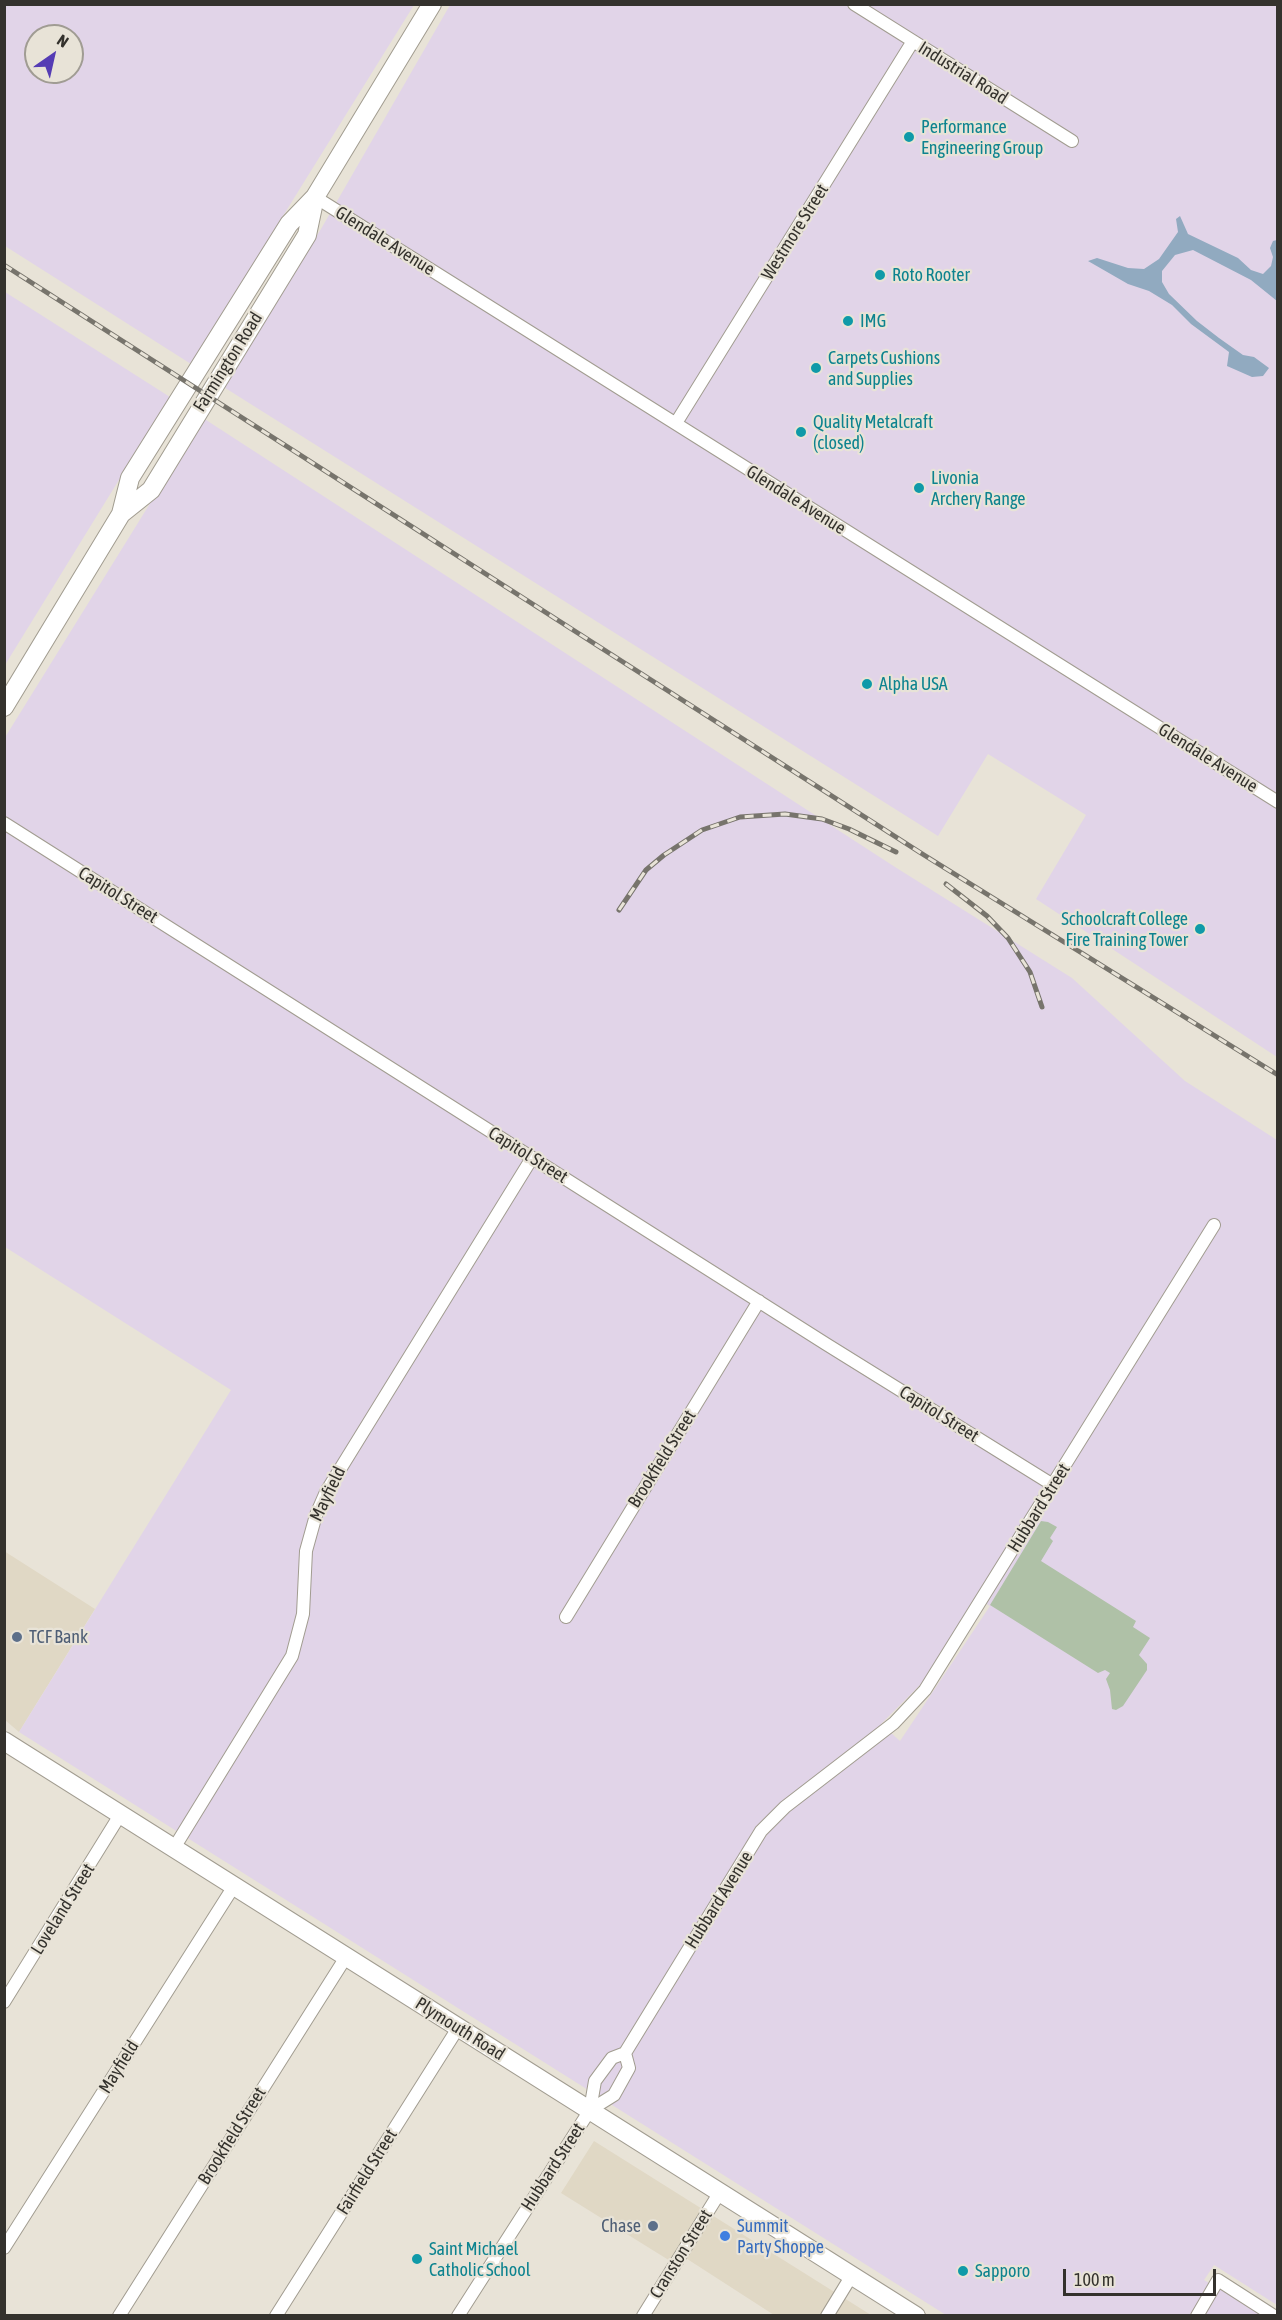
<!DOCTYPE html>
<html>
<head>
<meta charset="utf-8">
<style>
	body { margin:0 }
	#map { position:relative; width:1282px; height:2320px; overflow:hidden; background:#e8e3d7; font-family:"Asap Condensed",sans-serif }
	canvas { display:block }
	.frame { position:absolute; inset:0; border:6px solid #34322d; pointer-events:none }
	.north { position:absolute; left:24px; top:24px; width:60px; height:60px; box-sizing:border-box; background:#e8e3d7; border:2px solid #a09c93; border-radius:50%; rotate:34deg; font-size:16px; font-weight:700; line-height:24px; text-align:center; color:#34322d }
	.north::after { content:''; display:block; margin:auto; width:21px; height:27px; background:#553cb4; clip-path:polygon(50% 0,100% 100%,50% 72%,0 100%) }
	.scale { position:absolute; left:1063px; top:2269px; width:153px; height:27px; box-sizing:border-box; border:3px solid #34322d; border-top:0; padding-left:8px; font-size:18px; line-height:21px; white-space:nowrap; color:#34322d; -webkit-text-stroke:4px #e8e3d7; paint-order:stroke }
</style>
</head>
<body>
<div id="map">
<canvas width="1282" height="2320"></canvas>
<div class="frame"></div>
<div class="north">N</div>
<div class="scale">100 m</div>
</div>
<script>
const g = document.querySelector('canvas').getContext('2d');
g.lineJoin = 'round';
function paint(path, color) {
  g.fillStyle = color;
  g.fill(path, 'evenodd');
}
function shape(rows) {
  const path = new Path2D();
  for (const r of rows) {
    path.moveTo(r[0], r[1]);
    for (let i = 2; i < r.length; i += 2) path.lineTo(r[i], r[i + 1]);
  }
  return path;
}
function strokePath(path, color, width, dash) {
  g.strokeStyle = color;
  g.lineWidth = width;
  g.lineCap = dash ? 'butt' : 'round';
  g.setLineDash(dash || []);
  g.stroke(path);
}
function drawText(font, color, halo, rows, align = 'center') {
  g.font = font + ' "Asap Condensed",sans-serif';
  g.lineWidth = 4.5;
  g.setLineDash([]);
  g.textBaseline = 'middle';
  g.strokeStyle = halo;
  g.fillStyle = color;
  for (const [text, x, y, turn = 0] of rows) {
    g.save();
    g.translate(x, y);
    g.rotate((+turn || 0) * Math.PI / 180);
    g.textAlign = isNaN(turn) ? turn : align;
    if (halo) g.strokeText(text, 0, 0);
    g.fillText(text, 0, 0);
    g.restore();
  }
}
paint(shape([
	[4,1551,95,1609,19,1732,5,1720],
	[594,2141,871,2315,774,2315,681,2255,675,2264,561,2193]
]), '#e0d8c5');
paint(shape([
	[4,5,5,4,414,5,191,364,5,246],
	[36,36,72,36,72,72,36,72],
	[450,5,1277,5,1277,1057,1036,899,1086,815,988,754,938,836,222,386,321,229],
	[5,292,170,397,5,665],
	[203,418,895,867,1072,978,1185,1081,1277,1140,1277,2305,1214,2265,1204,2280,1263,2315,946,2315,19,1732,231,1390,5,1247,4,739],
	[976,1597,990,1606,900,1741,881,1724,922,1683]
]), '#e1d4e8');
paint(shape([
	[1041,1521,1048,1522,1057,1527,1050,1538,1053,1541,1041,1561,1136,1621,1133,1627,1150,1638,1139,1655,1147,1664,1147,1670,1123,1706,1116,1710,1112,1709,1110,1690,1106,1679,1110,1673,1105,1670,1098,1673,990,1605]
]), '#afc1a7');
paint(shape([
	[1180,216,1188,234,1238,258,1251,270,1263,274,1271,266,1273,257,1270,248,1273,241,1277,240,1277,301,1251,280,1193,250,1175,255,1162,271,1162,282,1169,294,1197,321,1219,338,1243,355,1254,357,1269,368,1263,376,1252,377,1227,366,1229,352,1191,324,1172,305,1149,291,1128,284,1088,261,1097,258,1128,268,1144,269,1159,259,1178,232,1176,219]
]), '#91aac0');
const street = shape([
	[854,4,1072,141],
	[315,197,1278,802],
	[676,423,913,41],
	[4,823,826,1344,1053,1485],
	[566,1617,759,1301],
	[174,1848,292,1656,303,1614,306,1551,316,1515,326,1492,532,1158],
	[4,2002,120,1815],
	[590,2110,614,2095,629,2068,625,2053],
	[4,2248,234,1886],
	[119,2316,346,1957],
	[276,2316,458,2028],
	[458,2316,590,2110,595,2081,612,2058,625,2053,761,1831,785,1807,894,1723,925,1690,1214,1225],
	[643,2316,720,2192],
	[827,2316,852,2275],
	[1197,2316,1218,2280,1274,2316]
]);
const secondary = shape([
	[121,514,151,490,307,235,315,197],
	[4,707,121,514,130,478,289,224,315,197,432,4],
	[4,1741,916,2316]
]);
strokePath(street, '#a19c90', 14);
strokePath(secondary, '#a19c90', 20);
strokePath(street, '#fff', 12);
strokePath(secondary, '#fff', 18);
const rail = shape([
	[4,265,924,855,1278,1075],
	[946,884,987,916,1008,938,1030,972,1042,1007],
	[619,910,646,870,664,855,702,830,740,817,785,814,822,819,849,829,896,852]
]);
strokePath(rail, '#77746c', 5);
strokePath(rail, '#e8e3d7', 3, [9]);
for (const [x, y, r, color] of [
	[909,137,6,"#0f9aa8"],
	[880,275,6,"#0f9aa8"],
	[848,321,6,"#0f9aa8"],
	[816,368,6,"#0f9aa8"],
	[801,432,6,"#0f9aa8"],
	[919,488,6,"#0f9aa8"],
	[867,684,6,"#0f9aa8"],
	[1200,929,6,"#0f9aa8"],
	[17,1637,6,"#5c6f8a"],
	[653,2226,6,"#5c6f8a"],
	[725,2236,6,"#3f7fe0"],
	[417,2259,6,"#0f9aa8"],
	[963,2271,6,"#0f9aa8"]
]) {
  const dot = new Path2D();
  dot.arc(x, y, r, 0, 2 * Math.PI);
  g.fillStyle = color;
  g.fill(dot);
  strokePath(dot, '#e8e3d7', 2);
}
drawText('18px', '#34322d', '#e8e3d7', [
	["Industrial Road",963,73,32],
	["Westmore Street",795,232,-58],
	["Glendale Avenue",385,241,32],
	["Farmington Road",228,362,-58],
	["Glendale Avenue",796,500,32],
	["Glendale Avenue",1208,758,32],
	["Capitol Street",118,895,32],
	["Capitol Street",528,1155,32],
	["Capitol Street",939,1414,32],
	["Brookfield Street",662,1459,-58],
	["Mayfield",328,1494,-64],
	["Hubbard Street",1039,1508,-58],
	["Hubbard Avenue",719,1900,-58],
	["Loveland Street",63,1909,-58],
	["Plymouth Road",460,2029,32],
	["Mayfield",119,2067,-58],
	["Brookfield Street",232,2136,-58],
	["Hubbard Street",553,2167,-57],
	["Fairfield Street",367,2172,-58],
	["Cranston Street",681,2254,-58]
]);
drawText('18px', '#0d838f', '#e8e3d7', [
	["Performance",921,127],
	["Engineering Group",921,148],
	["Roto Rooter",892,275],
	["IMG",860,321],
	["Carpets Cushions",828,358],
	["and Supplies",828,379],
	["Quality Metalcraft",813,422],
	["(closed)",813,443],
	["Livonia",931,478],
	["Archery Range",931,499],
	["Alpha USA",879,684],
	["Schoolcraft College",1188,919,"right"],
	["Fire Training Tower",1188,940,"right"],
	["Saint Michael",429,2249],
	["Catholic School",429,2270],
	["Sapporo",975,2271]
], 'left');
drawText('18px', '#4e5e75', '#e8e3d7', [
	["TCF Bank",29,1637],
	["Chase",641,2226,"right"]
], 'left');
drawText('18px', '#366cbe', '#e8e3d7', [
	["Summit",737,2226],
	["Party Shoppe",737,2247]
], 'left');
</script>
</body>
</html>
